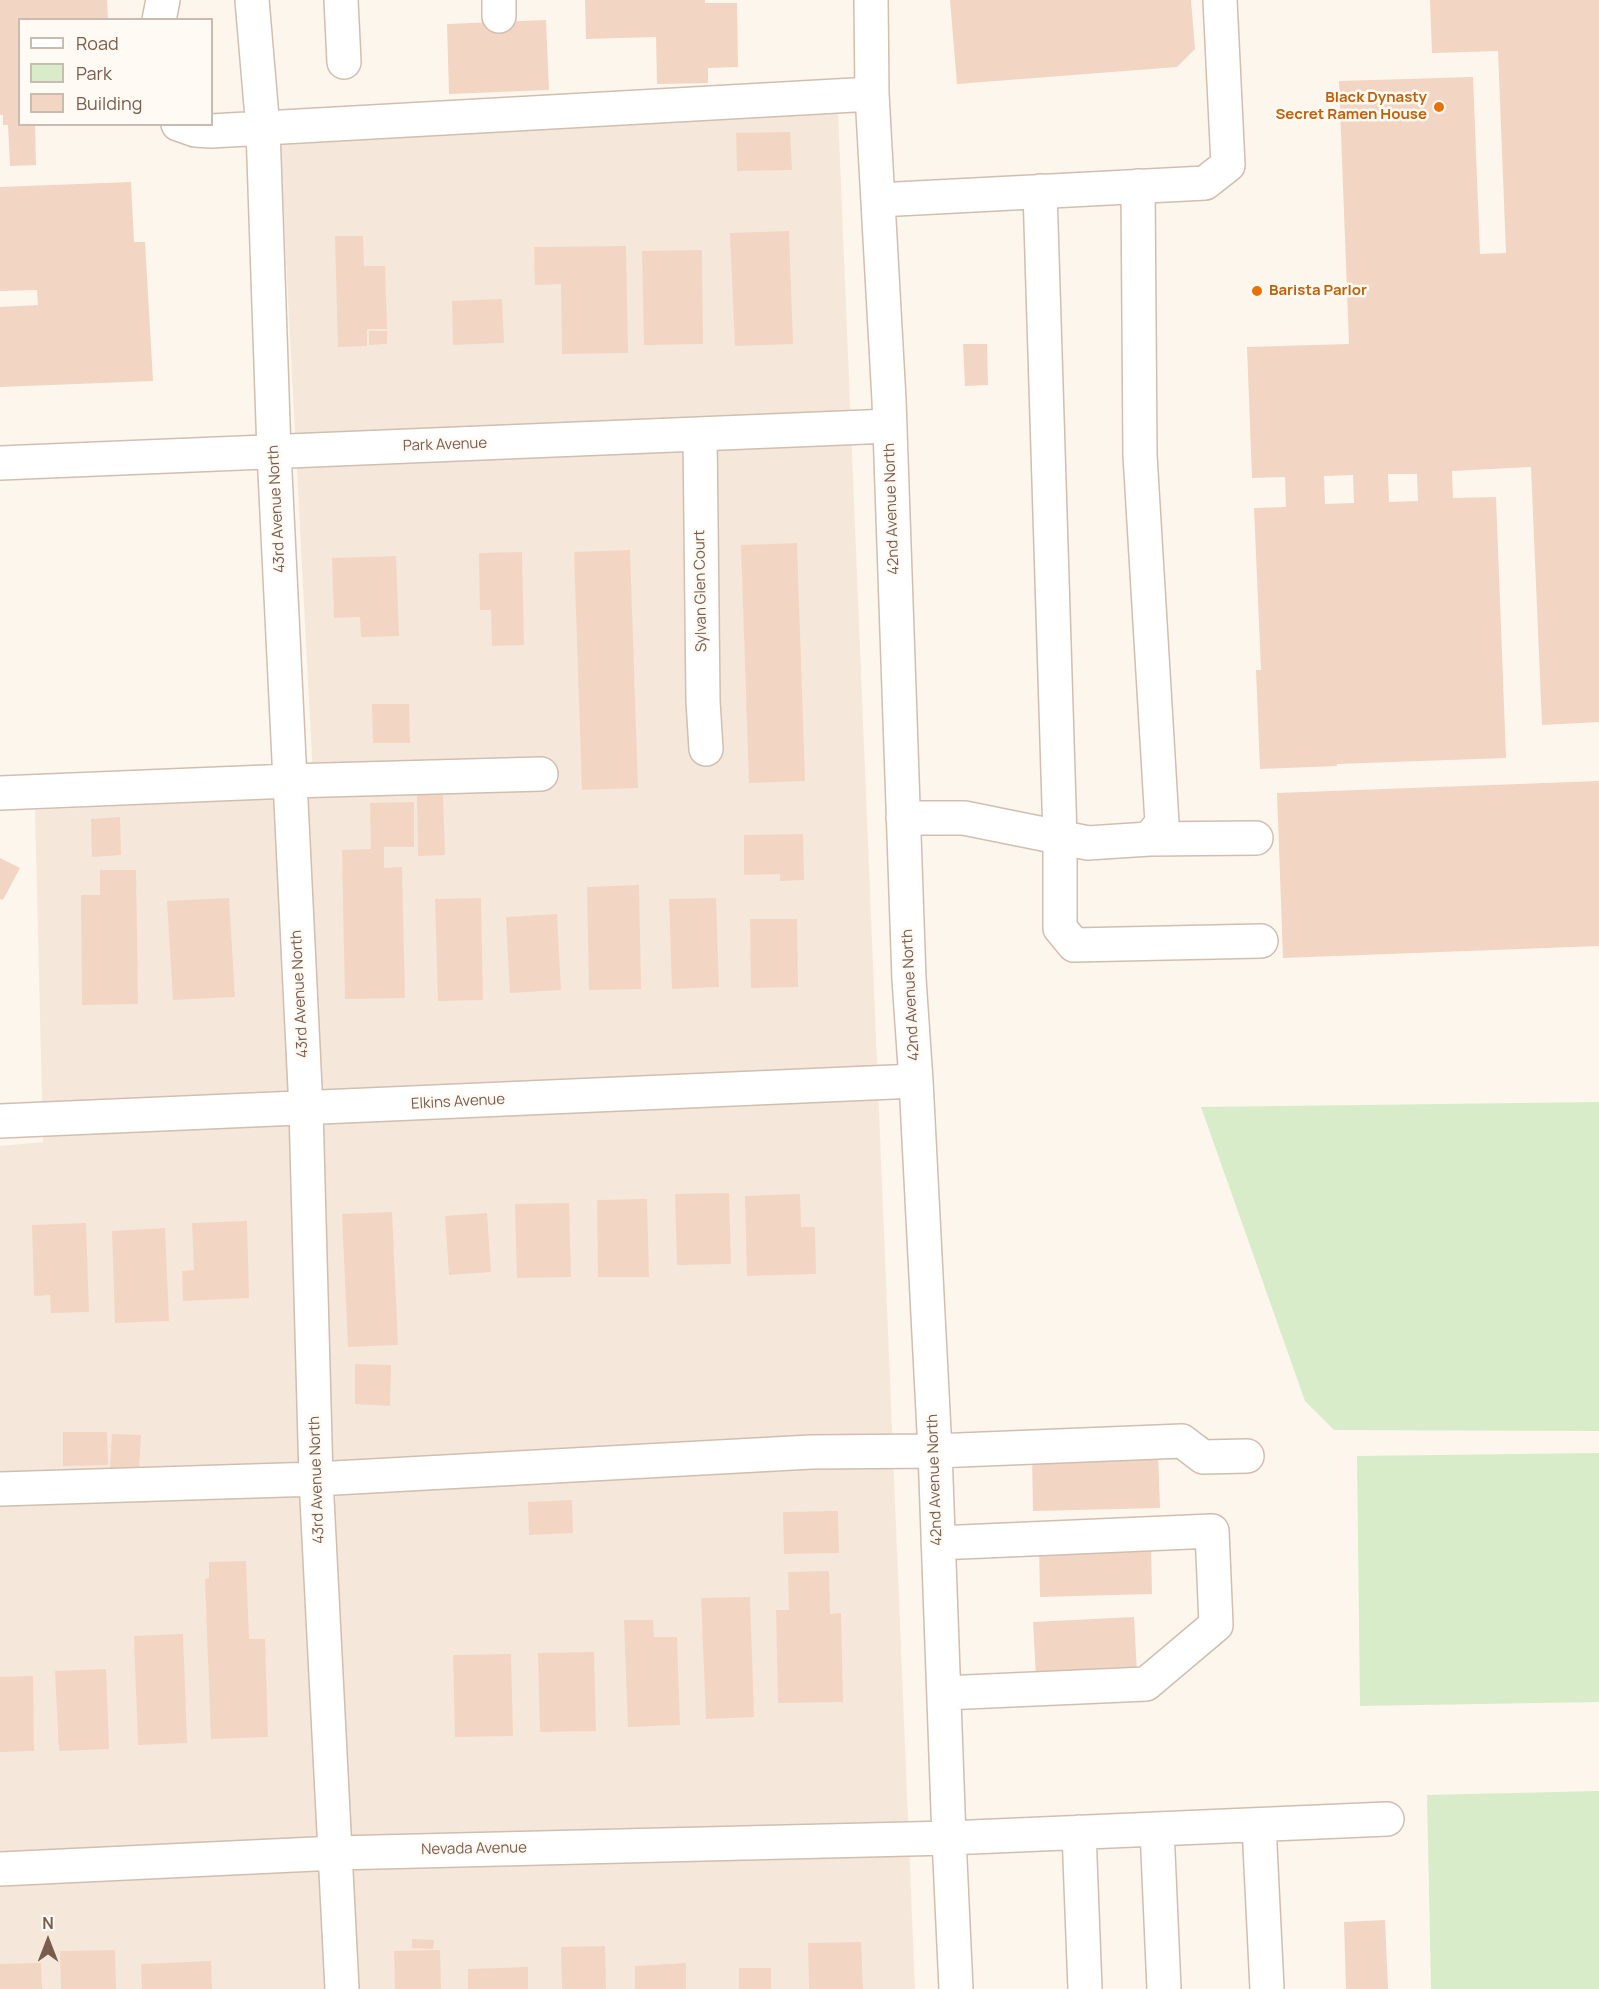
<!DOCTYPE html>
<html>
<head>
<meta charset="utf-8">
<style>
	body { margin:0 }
	#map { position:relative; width:1599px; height:1989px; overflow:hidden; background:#fdf6ec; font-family:Manrope,sans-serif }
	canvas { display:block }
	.legend { position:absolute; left:18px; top:18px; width:195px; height:108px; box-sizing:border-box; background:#fffaf3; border:2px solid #cabbb1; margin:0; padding:8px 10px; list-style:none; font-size:18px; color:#7a5c4d }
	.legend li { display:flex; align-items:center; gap:12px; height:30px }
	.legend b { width:30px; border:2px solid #cabbb1 }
	.north { position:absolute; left:18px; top:1911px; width:60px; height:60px; -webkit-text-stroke:4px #fffaf3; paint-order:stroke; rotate:0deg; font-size:16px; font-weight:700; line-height:24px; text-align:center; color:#7a5c4d }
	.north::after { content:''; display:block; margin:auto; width:21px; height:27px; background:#7a5c4d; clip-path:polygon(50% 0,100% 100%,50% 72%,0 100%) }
</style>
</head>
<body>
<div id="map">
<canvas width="1599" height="1989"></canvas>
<ul class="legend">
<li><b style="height:8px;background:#fff"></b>Road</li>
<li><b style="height:16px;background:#d8ecc9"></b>Park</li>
<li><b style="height:16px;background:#f3d5c3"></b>Building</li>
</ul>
<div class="north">N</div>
</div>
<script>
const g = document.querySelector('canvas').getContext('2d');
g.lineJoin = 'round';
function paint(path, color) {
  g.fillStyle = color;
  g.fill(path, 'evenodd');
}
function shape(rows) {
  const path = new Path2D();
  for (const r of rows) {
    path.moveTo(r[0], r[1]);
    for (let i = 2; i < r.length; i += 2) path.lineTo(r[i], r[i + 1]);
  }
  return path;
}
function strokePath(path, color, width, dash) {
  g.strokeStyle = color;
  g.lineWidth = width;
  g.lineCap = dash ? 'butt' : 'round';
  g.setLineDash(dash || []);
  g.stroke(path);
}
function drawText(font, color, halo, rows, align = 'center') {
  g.font = font + ' Manrope,sans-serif';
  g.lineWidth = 5;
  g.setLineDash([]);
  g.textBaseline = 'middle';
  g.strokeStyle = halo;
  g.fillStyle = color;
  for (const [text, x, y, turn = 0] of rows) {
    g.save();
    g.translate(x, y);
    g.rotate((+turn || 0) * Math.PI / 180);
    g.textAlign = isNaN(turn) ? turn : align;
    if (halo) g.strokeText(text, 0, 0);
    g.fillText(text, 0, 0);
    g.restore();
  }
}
paint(shape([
	[838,111,915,1989,0,1989,0,1146,43,1142,35,810,314,797,280,145]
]), '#f5e8da');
paint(shape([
	[1599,1102,1599,1431,1334,1430,1305,1401,1201,1107],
	[1599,1453,1599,1702,1360,1706,1357,1456],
	[1599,1791,1599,1989,1431,1989,1427,1795]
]), '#d8ecc9');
paint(shape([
	[0,0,107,0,108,20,20,20,20,124,35,124,36,165,10,166,8,125,3,125,3,115,0,115],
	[585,0,705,0,705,3,737,3,738,67,708,68,708,83,657,84,656,37,586,39],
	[950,0,1191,0,1195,49,1177,67,957,84],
	[1430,0,1599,0,1599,722,1542,725,1531,467,1452,471,1453,498,1496,497,1506,758,1337,764,1337,766,1260,769,1256,670,1261,670,1254,508,1286,507,1285,477,1252,478,1247,347,1349,344,1339,81,1473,77,1480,254,1506,253,1498,51,1432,53],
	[1388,474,1417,474,1418,501,1389,502],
	[1353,475,1354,503,1325,504,1324,476],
	[546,20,549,90,449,94,447,24],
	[790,132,792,170,737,171,736,133],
	[131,182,134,242,145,242,153,381,0,387,0,307,38,305,37,290,0,291,0,187],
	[789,231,793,344,735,346,730,233],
	[335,236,363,236,364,266,385,266,387,329,367,329,367,346,338,347],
	[626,246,628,353,562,354,561,284,535,285,534,247],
	[702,250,703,344,644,345,642,251],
	[502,299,504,343,453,345,452,301],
	[369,331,387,331,387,344,369,345],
	[963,344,987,344,988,385,965,386],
	[797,543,805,781,749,783,741,545],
	[630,550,638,788,582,790,574,552],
	[522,552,524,645,492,646,491,610,480,610,479,553],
	[396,556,399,636,361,637,360,617,334,618,332,558],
	[372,704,409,704,410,743,373,743],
	[1599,781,1599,946,1283,958,1277,793],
	[443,794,445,855,418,856,417,795],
	[414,802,414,847,384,847,384,868,402,867,405,998,345,999,342,850,371,849,370,803],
	[120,817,121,855,92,857,91,819],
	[803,834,804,880,780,881,780,874,744,875,744,835],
	[0,858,20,868,3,900,0,899],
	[100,870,136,870,138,1004,82,1005,81,895,100,895],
	[639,885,641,989,589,990,587,887],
	[229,898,235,997,173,1000,167,901],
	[481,898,483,1000,438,1001,435,899],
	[716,898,719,987,672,989,669,899],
	[557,914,561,990,510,993,506,917],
	[750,919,797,919,798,987,751,988],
	[729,1193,731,1264,677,1265,675,1194],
	[800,1194,801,1227,815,1227,816,1274,747,1276,745,1196],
	[647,1199,649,1277,598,1277,597,1200],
	[569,1203,571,1277,517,1278,515,1204],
	[392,1212,398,1345,348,1347,342,1214],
	[487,1213,491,1272,449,1275,445,1216],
	[247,1221,249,1298,183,1301,182,1271,194,1270,192,1223],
	[86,1223,89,1312,51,1313,50,1295,34,1296,32,1225],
	[165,1228,169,1321,115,1323,112,1231],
	[355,1364,391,1365,390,1406,355,1404],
	[63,1432,107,1432,108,1465,63,1466],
	[112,1434,141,1435,139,1469,110,1468],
	[1158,1452,1160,1508,1033,1511,1032,1456],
	[572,1500,573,1533,529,1535,528,1502],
	[838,1511,839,1553,784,1554,783,1512],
	[1151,1543,1152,1594,1040,1597,1039,1546],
	[246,1561,249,1639,265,1639,268,1737,211,1739,205,1579,209,1578,209,1562],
	[829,1571,830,1614,841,1613,843,1702,778,1703,776,1610,789,1610,788,1572],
	[750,1597,754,1717,706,1719,701,1598],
	[1134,1617,1137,1672,1036,1677,1033,1622],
	[624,1620,653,1620,654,1637,677,1637,680,1725,628,1727],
	[183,1634,187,1743,138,1745,134,1636],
	[594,1652,596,1731,540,1732,538,1653],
	[511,1654,513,1736,455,1737,453,1655],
	[106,1669,109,1749,59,1751,55,1671],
	[33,1676,34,1751,0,1752,0,1677],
	[1385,1920,1388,1989,1346,1989,1344,1922],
	[412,1939,434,1940,433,1949,412,1948],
	[861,1942,863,1989,809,1989,808,1943],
	[605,1946,606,1989,562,1989,561,1947],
	[115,1950,116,1989,61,1989,60,1951],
	[440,1950,441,1989,395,1989,394,1951],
	[211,1961,212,1989,142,1989,141,1964],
	[41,1963,42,1989,0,1989,0,1964],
	[686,1963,686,1989,635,1989,635,1966],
	[528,1967,528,1989,468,1989,468,1969],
	[739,1968,771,1968,771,1989,739,1989]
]), '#f3d5c3');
const minor = shape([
	[252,0,263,129,274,452,306,1109,316,1479,342,1989],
	[341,0,344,62],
	[499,0,499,16],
	[871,0,872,94,889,400,909,979,916,1081,935,1451,949,1838,956,1989],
	[159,20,163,0],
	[178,124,195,130,211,131,872,94],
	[1040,191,1060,837,1060,928,1074,945,1261,941],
	[878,200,1205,183,1228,165,1220,0],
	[700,434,703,701,706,749],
	[0,463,890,426],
	[0,793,290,781,541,774],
	[903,818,964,818,1088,843,1149,839,1162,823,1140,455,1138,186],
	[1149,839,1256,838],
	[0,1121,916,1081],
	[0,1489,316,1479,811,1452,935,1451,1182,1441,1203,1457,1247,1456],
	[938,1543,1212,1531,1216,1625,1146,1684,944,1693],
	[1259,1825,1267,1989],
	[1157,1829,1164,1989],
	[1079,1832,1085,1989],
	[0,1869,336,1853,949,1838,1387,1819]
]);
strokePath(minor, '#d1beb0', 36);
strokePath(minor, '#fff', 33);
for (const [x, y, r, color] of [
	[1439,107,6,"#e8710a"],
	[1257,291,6,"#e8710a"]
]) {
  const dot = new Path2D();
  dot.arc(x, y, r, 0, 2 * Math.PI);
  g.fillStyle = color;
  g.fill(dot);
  strokePath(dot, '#fffaf3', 2);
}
drawText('bold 15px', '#c56008', '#fffaf3', [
	["Black Dynasty",1427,98],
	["Secret Ramen House",1427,115],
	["Barista Parlor",1269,291,"left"]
], 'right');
drawText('15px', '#7a5c4d', '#fffaf3', [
	["Park Avenue",445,445,-2],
	["43rd Avenue North",277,509,-93],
	["42nd Avenue North",892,509,-92],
	["Sylvan Glen Court",701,591,-91],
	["43rd Avenue North",300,994,-93],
	["42nd Avenue North",911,995,-93],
	["Elkins Avenue",458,1102,-3],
	["43rd Avenue North",317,1480,-92],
	["42nd Avenue North",935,1480,-92],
	["Nevada Avenue",474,1849,-1]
]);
</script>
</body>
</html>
